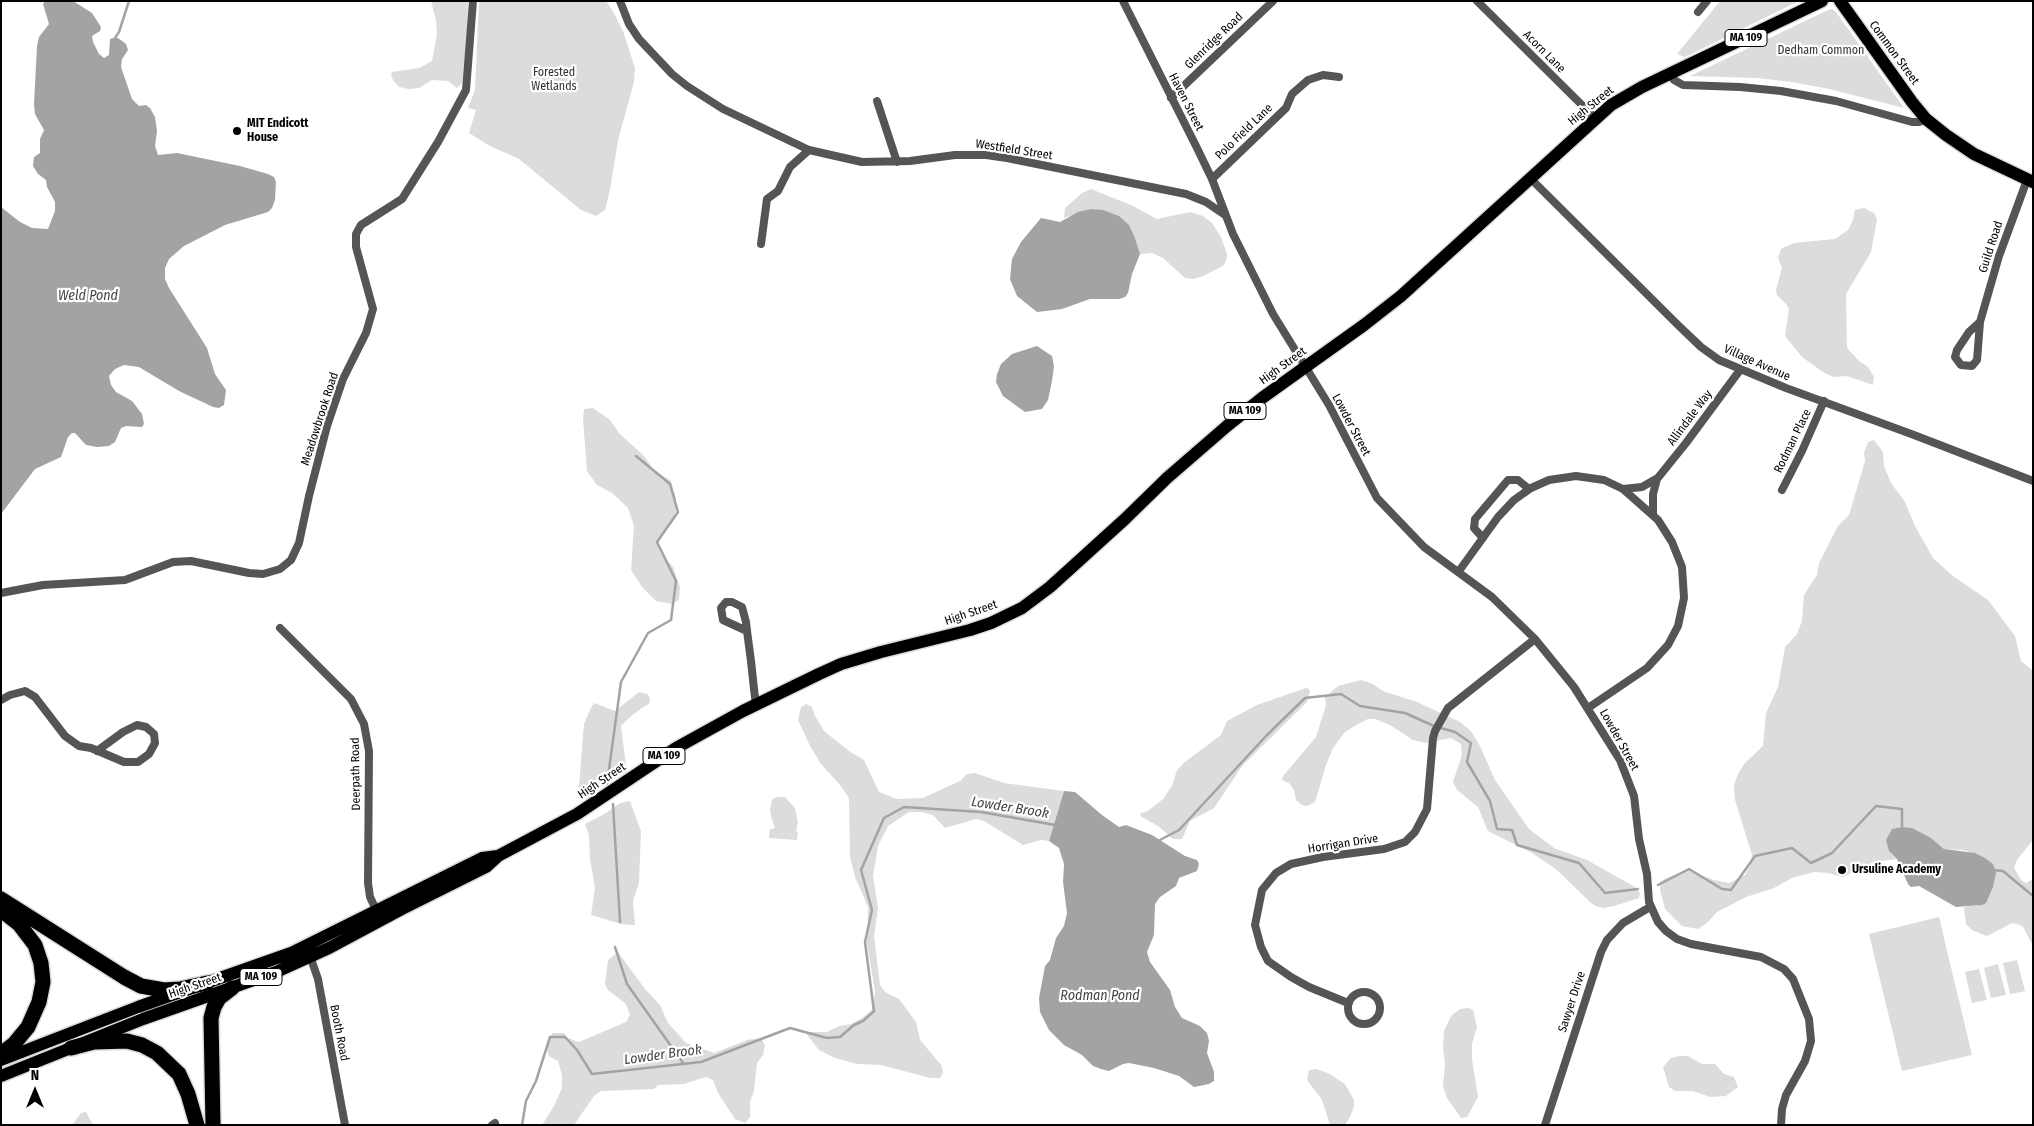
<!DOCTYPE html>
<html>
<head>
<meta charset="utf-8">
<style>
	body { margin:0 }
	#map { position:relative; width:2034px; height:1126px; overflow:hidden; background:#fff; font-family:"Fira Sans Condensed",sans-serif }
	canvas { display:block }
	.frame { position:absolute; inset:0; border:2px solid #000; pointer-events:none }
	.north { position:absolute; left:10px; top:1066px; width:50px; height:50px; -webkit-text-stroke:4px #fff; paint-order:stroke; rotate:0deg; font-size:14px; font-weight:700; line-height:20px; text-align:center; color:#000 }
	.north::after { content:''; display:block; margin:auto; width:18px; height:22px; background:#000; clip-path:polygon(50% 0,100% 100%,50% 72%,0 100%) }
</style>
</head>
<body>
<div id="map">
<canvas width="2034" height="1126"></canvas>
<div class="frame"></div>
<div class="north">N</div>
</div>
<script>
const g = document.querySelector('canvas').getContext('2d');
g.lineJoin = 'round';
function paint(path, color) {
  g.fillStyle = color;
  g.fill(path, 'evenodd');
}
function shape(rows) {
  const path = new Path2D();
  for (const r of rows) {
    if (r.length === 3) {
      path.moveTo(r[0] + r[2], r[1]);
      path.arc(r[0], r[1], r[2], 0, 2 * Math.PI);
      continue;
    }
    path.moveTo(r[0], r[1]);
    for (let i = 2; i < r.length; i += 2) path.lineTo(r[i], r[i + 1]);
  }
  return path;
}
function strokePath(path, color, width, dash) {
  g.strokeStyle = color;
  g.lineWidth = width;
  g.lineCap = dash ? 'butt' : 'round';
  g.setLineDash(dash || []);
  g.stroke(path);
}
function drawText(font, color, halo, rows, align = 'center') {
  g.font = font + ' "Fira Sans Condensed",sans-serif';
  g.lineWidth = 4.5;
  g.setLineDash([]);
  g.textBaseline = 'middle';
  g.strokeStyle = halo;
  g.fillStyle = color;
  for (const [text, x, y, turn = 0] of rows) {
    g.save();
    g.translate(x, y);
    g.rotate((+turn || 0) * Math.PI / 180);
    g.textAlign = isNaN(turn) ? turn : align;
    if (halo) g.strokeText(text, 0, 0);
    g.fillText(text, 0, 0);
    g.restore();
  }
}
paint(shape([
	[431,1,468,1,467,36,462,83,457,88,448,81,432,80,419,88,409,89,399,87,393,80,391,75,392,72,419,68,432,61,437,34,436,21],
	[479,1,606,1,612,10,623,31,635,68,634,82,618,140,610,190,605,210,596,216,581,210,519,159,490,146,469,133,476,110,468,108,475,90],
	[1720,1,1799,1,1685,57,1677,54],
	[1832,9,1836,12,1904,108,1829,89,1792,82,1757,78,1690,76,1828,10],
	[1091,189,1131,205,1157,219,1190,212,1203,216,1212,223,1221,237,1227,254,1226,261,1223,266,1201,277,1193,279,1185,278,1163,258,1152,253,1140,254,1135,238,1091,209,1064,218,1065,208,1082,193],
	[1864,208,1875,214,1877,220,1871,252,1846,294,1847,348,1859,361,1868,367,1874,377,1873,385,1847,376,1833,377,1823,372,1802,357,1785,336,1789,309,1786,304,1777,295,1776,290,1782,268,1778,258,1781,249,1794,243,1835,239,1848,230,1853,220,1855,210],
	[593,408,610,420,619,433,644,456,653,469,671,481,676,498,676,510,672,523,658,541,660,552,673,567,680,587,679,600,672,604,656,601,642,587,631,570,634,526,628,508,612,493,597,485,587,471,583,418,584,409],
	[1874,440,1883,452,1884,466,1891,483,1905,502,1915,526,1933,558,1953,576,1988,600,2015,636,2021,661,2033,671,2033,840,2017,860,2014,868,2021,880,2026,883,2033,879,2033,946,2023,927,2020,925,2012,923,1987,936,1972,930,1966,924,1964,907,1982,905,1985,858,1963,850,1944,849,1931,838,1889,851,1897,859,1874,862,1843,877,1828,873,1814,872,1792,878,1774,888,1746,897,1717,912,1707,923,1698,929,1682,926,1665,909,1660,890,1660,882,1664,879,1687,870,1714,880,1729,883,1745,875,1750,866,1752,855,1735,800,1734,785,1738,774,1744,764,1763,746,1766,713,1778,687,1785,647,1797,634,1802,621,1804,595,1817,575,1819,563,1838,526,1849,515,1865,461,1864,453,1868,442],
	[1361,680,1373,684,1383,691,1417,702,1460,722,1471,731,1480,746,1495,780,1529,829,1554,848,1587,860,1635,887,1640,893,1639,898,1614,906,1603,908,1596,906,1591,903,1557,870,1532,853,1488,831,1478,807,1457,790,1453,782,1462,755,1461,744,1451,738,1426,743,1413,740,1390,725,1375,719,1368,719,1358,724,1345,732,1333,748,1326,765,1315,802,1307,806,1302,805,1296,800,1294,790,1289,783,1282,780,1283,776,1316,737,1326,705,1325,697,1338,686],
	[1306,688,1309,689,1310,692,1307,702,1243,765,1214,808,1190,821,1182,839,1173,839,1158,826,1140,816,1141,813,1148,811,1163,799,1172,786,1177,770,1185,762,1221,735,1227,721,1257,705],
	[639,692,647,694,650,698,649,704,643,707,629,718,621,726,626,766,578,799,584,724,590,710,594,703,615,711],
	[806,704,812,707,815,716,824,731,849,751,864,760,879,792,897,799,923,798,960,781,967,774,975,773,1004,783,1064,791,1049,841,1041,840,1023,845,984,821,976,819,945,828,933,815,922,812,909,812,888,826,878,846,873,876,878,908,874,936,880,985,885,992,899,999,916,1022,920,1040,942,1066,943,1073,940,1078,930,1078,881,1065,857,1064,835,1058,819,1050,805,1032,827,1032,839,1026,851,1024,862,1018,872,1010,875,991,867,944,868,907,855,877,850,857,849,798,840,785,821,764,810,746,798,720,801,707],
	[776,797,785,797,795,808,798,822,796,831,798,832,797,840,769,838,770,829,775,828,771,816,770,809,772,800],
	[630,801,641,831,639,883,633,901,635,925,621,924,591,915,595,888,590,859,589,835,585,824,606,813,620,803],
	[1939,917,1972,1055,1902,1071,1869,934],
	[618,952,645,989,660,1005,668,1023,686,1043,714,1053,747,1040,761,1038,765,1045,763,1055,757,1063,754,1091,750,1102,750,1117,745,1123,735,1119,718,1093,713,1080,706,1077,684,1084,658,1085,654,1089,601,1091,594,1096,574,1125,542,1125,554,1106,562,1088,562,1075,558,1061,549,1056,546,1047,552,1033,564,1033,568,1038,579,1042,626,1022,630,1015,626,1004,608,990,605,984,608,960],
	[2017,960,2025,991,2010,994,2003,963],
	[1998,964,2006,995,1991,998,1984,968],
	[1979,969,1987,1000,1972,1003,1965,972],
	[1469,1008,1473,1010,1477,1027,1472,1044,1472,1059,1478,1097,1467,1117,1461,1118,1447,1098,1443,1086,1445,1064,1443,1047,1444,1031,1451,1016,1460,1009],
	[1679,1056,1688,1056,1702,1064,1715,1064,1724,1074,1734,1077,1738,1087,1726,1096,1710,1097,1693,1091,1675,1091,1669,1087,1663,1067,1671,1058],
	[1316,1069,1328,1073,1345,1084,1354,1100,1354,1106,1350,1117,1345,1125,1330,1125,1322,1100,1307,1080,1309,1070],
	[86,1112,93,1125,72,1125,81,1113]
]), '#dcdcdc');
paint(shape([
	[45,1,73,1,92,13,101,27,100,31,92,36,93,42,99,54,104,58,109,55,110,39,113,38,118,38,126,44,128,50,122,59,121,67,132,99,139,106,146,105,150,108,155,117,157,131,155,146,158,155,177,153,240,166,268,174,274,177,276,182,275,200,272,208,268,212,225,225,184,246,169,259,165,268,165,279,169,288,207,348,215,374,226,390,224,405,219,408,213,407,179,391,139,367,124,365,115,369,109,376,111,385,116,392,132,401,142,414,144,424,142,427,126,426,121,428,115,442,109,446,97,447,86,445,75,433,72,433,68,437,61,457,35,469,1,514,1,207,20,222,32,228,48,229,55,211,55,202,47,187,46,180,38,174,33,166,34,157,40,153,40,139,44,130,35,114,34,104,37,46,39,37,49,24,43,4],
	[1091,209,1103,210,1119,216,1129,225,1135,238,1140,254,1132,274,1128,293,1125,297,1119,299,1090,299,1062,309,1037,312,1017,296,1010,279,1012,259,1021,242,1041,218,1060,222,1078,212],
	[1037,346,1052,356,1054,366,1052,381,1048,400,1042,409,1025,412,1003,396,996,382,997,374,1001,364,1012,354],
	[1064,791,1075,792,1102,815,1119,827,1126,825,1152,835,1185,856,1197,860,1199,864,1197,871,1179,878,1176,886,1160,897,1155,904,1154,935,1147,952,1150,962,1170,990,1175,1007,1182,1018,1200,1026,1207,1033,1209,1041,1207,1053,1214,1072,1214,1081,1209,1084,1194,1087,1179,1076,1154,1068,1129,1063,1123,1064,1109,1071,1101,1069,1093,1066,1082,1055,1064,1045,1049,1030,1040,1012,1039,998,1045,966,1050,960,1056,938,1064,926,1067,913,1063,882,1064,864,1059,848,1049,841],
	[1902,827,1912,828,1931,838,1944,849,1975,853,1985,858,1993,864,1996,873,1993,887,1986,903,1982,905,1956,907,1919,886,1911,887,1908,884,1897,859,1889,851,1886,840,1892,829]
]), '#a3a3a3');
strokePath(shape([
	[115,38,119,32,129,1],
	[607,784,621,682,648,633,671,620,676,581,657,542,678,512,670,484,636,456],
	[613,804,620,922],
	[1158,841,1179,830,1267,735,1305,698,1341,694,1360,706,1405,713,1434,726,1455,732,1471,743,1467,762,1490,801,1497,829,1512,830,1517,845,1579,863,1605,893,1638,889],
	[1993,870,2003,871,2033,896],
	[1658,885,1689,869,1722,889,1731,890,1755,856,1792,848,1811,863,1832,853,1876,806,1902,809,1902,830],
	[615,947,627,984,683,1063],
	[522,1125,526,1101,536,1081,550,1037,565,1037,577,1050,592,1074,701,1062,790,1028,827,1038,840,1037,854,1025,863,1021,874,1011,865,942,872,910,861,870,884,818,904,807,981,812,1055,825]
]), '#a3a3a3', 2.5);
const primary = shape([
	[1840,1,1912,102,1926,119,1946,135,1974,154,2033,182],
	[1,1060,138,1007,291,953,482,858,498,856],
	[1,1076,143,1019,276,972,329,948,402,909,486,867,498,856,577,814,676,748,743,711,819,674,841,664,881,652,970,630,991,623,1022,608,1050,587,1125,519,1167,478,1227,426,1262,398,1364,325,1401,296,1611,105,1642,87,1822,1]
]);
const motorway = shape([
	[1,899,124,977,141,986,164,990,180,989,207,983],
	[71,1048,94,1042,127,1041,142,1045,157,1053,179,1074,188,1094,197,1125],
	[1,1054,14,1044,28,1027,39,1002,43,982,41,963,35,945,19,924,5,913],
	[213,1125,211,1018,214,1007,219,998,232,988]
]);
strokePath(primary, '#dbdbdb', 15);
strokePath(motorway, '#dbdbdb', 18);
strokePath(shape([
	[620,1,629,24,639,39,672,74,687,86,723,109,809,150,862,162,910,161,955,155,986,155,1007,158,1186,194,1206,202,1225,215],
	[1123,1,1196,146,1212,179,1233,234,1273,314,1329,405,1377,498,1424,547,1492,597,1535,639,1574,687,1620,760,1634,796,1639,839,1647,874,1649,902,1658,922,1666,931,1677,939,1691,944,1761,957,1784,969,1793,979,1809,1019,1811,1041,1805,1061,1786,1095,1782,1109,1781,1125],
	[1477,1,1595,118],
	[1698,12,1707,1],
	[1670,74,1674,80,1683,85,1740,87,1781,91,1836,101,1912,122,1919,122,1926,119],
	[1171,98,1273,1],
	[877,101,897,162],
	[1530,178,1679,326,1701,347,1719,360,1786,388,1914,435,2033,481],
	[1212,179,1286,108,1292,94,1308,80,1323,75,1339,77],
	[761,244,767,199,778,191,790,167,809,150],
	[1980,322,1969,332,1957,350,1955,357,1961,365,1972,366,1977,360,1980,322,1999,256,2027,180],
	[1623,489,1642,487,1656,479],
	[1782,490,1802,451,1824,401],
	[1653,515,1653,494,1657,479,1686,443,1740,370],
	[1483,538,1474,528,1475,519,1508,480,1518,480,1529,489],
	[1459,571,1498,517,1514,500,1531,488,1549,480,1576,476,1604,480,1623,489,1658,520,1672,542,1682,567,1684,598,1678,626,1668,645,1647,668,1588,708],
	[1,593,43,585,125,580,173,562,191,561,249,573,263,574,280,569,291,560,299,543,309,496,327,426,343,379,366,333,373,309,356,247,356,234,361,225,402,199,438,142,466,90,473,1],
	[280,628,351,699,364,724,369,751,368,883,370,897,378,914],
	[747,631,723,620,721,608,726,602,732,602,742,607,746,622,747,631,751,661,754,689,756,705],
	[1,700,10,695,25,691,35,697,65,736,79,746,91,748,124,762,138,762,149,754,155,743,154,734,146,727,137,725,123,732,97,751],
	[309,953,318,979,345,1125],
	[1364,1008,16],
	[1348,1003,1309,987,1291,977,1268,961,1261,947,1255,925,1262,890,1276,873,1291,864,1323,857,1384,849,1405,842,1415,832,1427,809,1433,738,1435,731,1448,708,1535,639],
	[492,1125,495,1123],
	[1545,1125,1601,952,1607,940,1623,923,1650,907]
]), '#555', 8);
strokePath(primary, '#000', 12);
strokePath(motorway, '#000', 15);
for (const [x, y, r, color] of [
	[237,131,5,"#000"],
	[1842,870,5,"#000"]
]) {
  const dot = new Path2D();
  dot.arc(x, y, r, 0, 2 * Math.PI);
  g.fillStyle = color;
  g.fill(dot);
  strokePath(dot, '#fff', 2);
}
for (const [x, y, w] of [
	[1746,38,42],
	[1245,411,42],
	[664,756,42],
	[261,977,42]
]) {
  const box = new Path2D();
  box.roundRect(x - w / 2, y - 8.5, w, 17, 4);
  g.fillStyle = '#fff';
  g.fill(box);
  strokePath(box, '#000', 1);
}
drawText('bold 11px', '#000', null, [
	["MA 109",1746,38],
	["MA 109",1245,411],
	["MA 109",664,756],
	["MA 109",261,977]
]);
drawText('12px', '#000', '#fff', [
	["Glenridge Road",1214,41,-44],
	["Acorn Lane",1544,52,45],
	["Common Street",1894,53,54],
	["Haven Street",1186,102,63],
	["High Street",1591,106,-39],
	["Polo Field Lane",1244,132,-44],
	["Westfield Street",1014,150,9],
	["Guild Road",1991,247,-72],
	["Village Avenue",1757,363,24],
	["High Street",1283,366,-36],
	["Allindale Way",1690,418,-53],
	["Meadowbrook Road",320,419,-72],
	["Lowder Street",1351,425,62],
	["Rodman Place",1793,441,-64],
	["High Street",971,613,-19],
	["Lowder Street",1619,740,61],
	["Deerpath Road",356,774,-91],
	["High Street",602,781,-34],
	["Horrigan Drive",1343,844,-9],
	["High Street",195,986,-19],
	["Sawyer Drive",1572,1002,-72],
	["Booth Road",339,1033,79]
]);
drawText('12px', '#333', '#fff', [
	["Dedham Common",1821,51],
	["Forested",554,73],
	["Wetlands",554,87]
]);
drawText('bold 12px', '#000', '#fff', [
	["MIT Endicott",247,124],
	["House",247,138],
	["Ursuline Academy",1852,870]
], 'left');
drawText('italic 14px', '#444', '#fff', [
	["Weld Pond",88,296],
	["Lowder Brook",1010,808,9],
	["Rodman Pond",1100,996],
	["Lowder Brook",663,1055,-8]
]);
</script>
</body>
</html>
